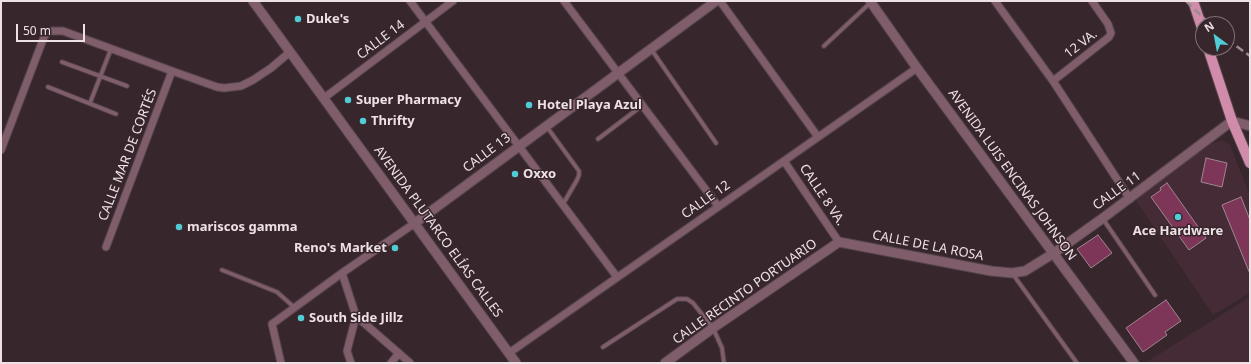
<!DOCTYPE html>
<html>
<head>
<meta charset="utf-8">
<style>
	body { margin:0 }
	#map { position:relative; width:1251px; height:364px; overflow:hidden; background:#38262d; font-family:"Noto Sans",sans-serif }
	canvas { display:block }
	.frame { position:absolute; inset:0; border:2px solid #eee1e6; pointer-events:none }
	.north { position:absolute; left:1195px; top:16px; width:40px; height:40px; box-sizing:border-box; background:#38262d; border:1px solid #817177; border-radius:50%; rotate:328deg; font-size:11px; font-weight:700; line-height:16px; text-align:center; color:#eee1e6 }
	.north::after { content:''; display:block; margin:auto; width:14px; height:18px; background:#51ccd5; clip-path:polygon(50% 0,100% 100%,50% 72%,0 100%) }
	.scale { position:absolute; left:16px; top:24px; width:69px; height:18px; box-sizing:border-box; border:2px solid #eee1e6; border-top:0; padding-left:5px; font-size:12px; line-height:14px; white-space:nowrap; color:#eee1e6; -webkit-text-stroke:3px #38262d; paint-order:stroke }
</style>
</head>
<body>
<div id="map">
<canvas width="1251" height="364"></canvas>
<div class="frame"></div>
<div class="north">N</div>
<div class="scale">50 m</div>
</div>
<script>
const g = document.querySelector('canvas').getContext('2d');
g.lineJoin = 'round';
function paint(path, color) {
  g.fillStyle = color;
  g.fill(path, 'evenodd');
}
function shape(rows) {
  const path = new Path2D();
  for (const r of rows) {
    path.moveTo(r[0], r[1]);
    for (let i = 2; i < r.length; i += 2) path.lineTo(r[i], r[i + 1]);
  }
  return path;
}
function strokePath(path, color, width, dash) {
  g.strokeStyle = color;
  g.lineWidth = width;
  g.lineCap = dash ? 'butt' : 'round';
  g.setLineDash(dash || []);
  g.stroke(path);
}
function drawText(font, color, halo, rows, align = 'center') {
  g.font = font + ' "Noto Sans",sans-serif';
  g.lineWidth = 3;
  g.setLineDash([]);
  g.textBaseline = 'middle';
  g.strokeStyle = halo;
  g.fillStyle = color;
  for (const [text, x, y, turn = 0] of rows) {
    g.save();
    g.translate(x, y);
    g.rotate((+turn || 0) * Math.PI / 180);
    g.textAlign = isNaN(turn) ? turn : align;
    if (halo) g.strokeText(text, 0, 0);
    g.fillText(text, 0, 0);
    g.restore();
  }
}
paint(shape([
	[1222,140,1230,145,1250,196,1250,293,1213,315,1135,199,1211,144],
	[1250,297,1250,363,1145,363]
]), '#442b36');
const building = shape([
	[1206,158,1227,163,1222,187,1201,182,1206,158],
	[1167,183,1206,238,1189,250,1151,197,1161,190,1160,188,1167,183],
	[1241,197,1250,220,1250,274,1222,205,1241,197],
	[1098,235,1112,253,1091,268,1077,249,1098,235],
	[1166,300,1181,321,1165,332,1167,335,1143,352,1126,328,1166,300]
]);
paint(building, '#7d3558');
strokePath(building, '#9e8790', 1);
const service = shape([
	[824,46,870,3],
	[651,49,716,143],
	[62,62,127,86],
	[48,87,116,114],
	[90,103,111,49],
	[547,127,579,171,579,175,577,180,563,204],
	[598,139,643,105],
	[1103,219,1155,295],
	[222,270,277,292,295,308],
	[1012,273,1077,363],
	[603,347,677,299,687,299,693,303,713,328,722,348,724,363]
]);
const minor = shape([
	[410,1,617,277],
	[564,1,718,206],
	[720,1,818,137],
	[995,1,1053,81,1130,199],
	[1053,81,1109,37,1111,33,1108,24,1092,1],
	[324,98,453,1],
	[1,150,44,37,46,34,51,31,63,31,172,71,217,87,224,88,241,86,253,80,271,68,290,52],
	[784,161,839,242],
	[106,247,172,71],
	[342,273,356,316,410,363],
	[509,353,917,68],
	[281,363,272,324,342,273,415,223],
	[351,363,347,351,356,316],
	[391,363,399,353]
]);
const tertiary = shape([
	[253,1,516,363],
	[870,1,917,68,1134,363],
	[415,223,716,1],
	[665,363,713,328,839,242,991,271,1012,273,1025,271,1054,253,1103,218,1232,121,1250,126]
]);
const primary = shape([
	[1193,1,1203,31],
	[1208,48,1232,121,1250,163]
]);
strokePath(service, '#55444b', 5.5);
strokePath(minor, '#55444b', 9);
strokePath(tertiary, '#55444b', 11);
strokePath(primary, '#55444b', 12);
strokePath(service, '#7f5d6b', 3.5);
strokePath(minor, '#7f5d6b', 7);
strokePath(tertiary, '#7f5d6b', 9);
strokePath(primary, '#d08caa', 10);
strokePath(shape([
	[1186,1,1210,24],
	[1227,39,1250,56]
]), '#9c8c92', 2.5, [8, 4]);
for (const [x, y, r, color] of [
	[298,19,4,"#51ccd5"],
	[348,100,4,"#51ccd5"],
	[529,105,4,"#51ccd5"],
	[363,121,4,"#51ccd5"],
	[515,174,4,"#51ccd5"],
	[1178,217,4,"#51ccd5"],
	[179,227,4,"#51ccd5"],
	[395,248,4,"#51ccd5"],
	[301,318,4,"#51ccd5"]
]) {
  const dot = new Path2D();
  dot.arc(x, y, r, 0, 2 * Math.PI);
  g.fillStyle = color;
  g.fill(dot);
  strokePath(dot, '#38262d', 1.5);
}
drawText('bold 13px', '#eee1e6', '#38262d', [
	["Duke's",306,19],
	["Super Pharmacy",356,100],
	["Hotel Playa Azul",537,105],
	["Thrifty",371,121],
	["Oxxo",523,174],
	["mariscos gamma",187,227],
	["Ace Hardware",1178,231,"center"],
	["Reno's Market",387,248,"right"],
	["South Side Jillz",309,318]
], 'left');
drawText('13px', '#eee1e6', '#38262d', [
	["CALLE 14",381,40,-37],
	["12 VA.",1081,44,-38],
	["CALLE 13",487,153,-37],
	["CALLE MAR DE CORTÉS",128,155,-69],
	["AVENIDA LUIS ENCINAS JOHNSON",1012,175,54],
	["CALLE 11",1117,191,-36],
	["CALLE 8 VA.",822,195,56],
	["CALLE 12",706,200,-35],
	["AVENIDA PLUTARCO ELÍAS CALLES",438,232,54],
	["CALLE DE LA ROSA",928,246,11],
	["CALLE RECINTO PORTUARIO",745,292,-35]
]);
</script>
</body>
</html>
